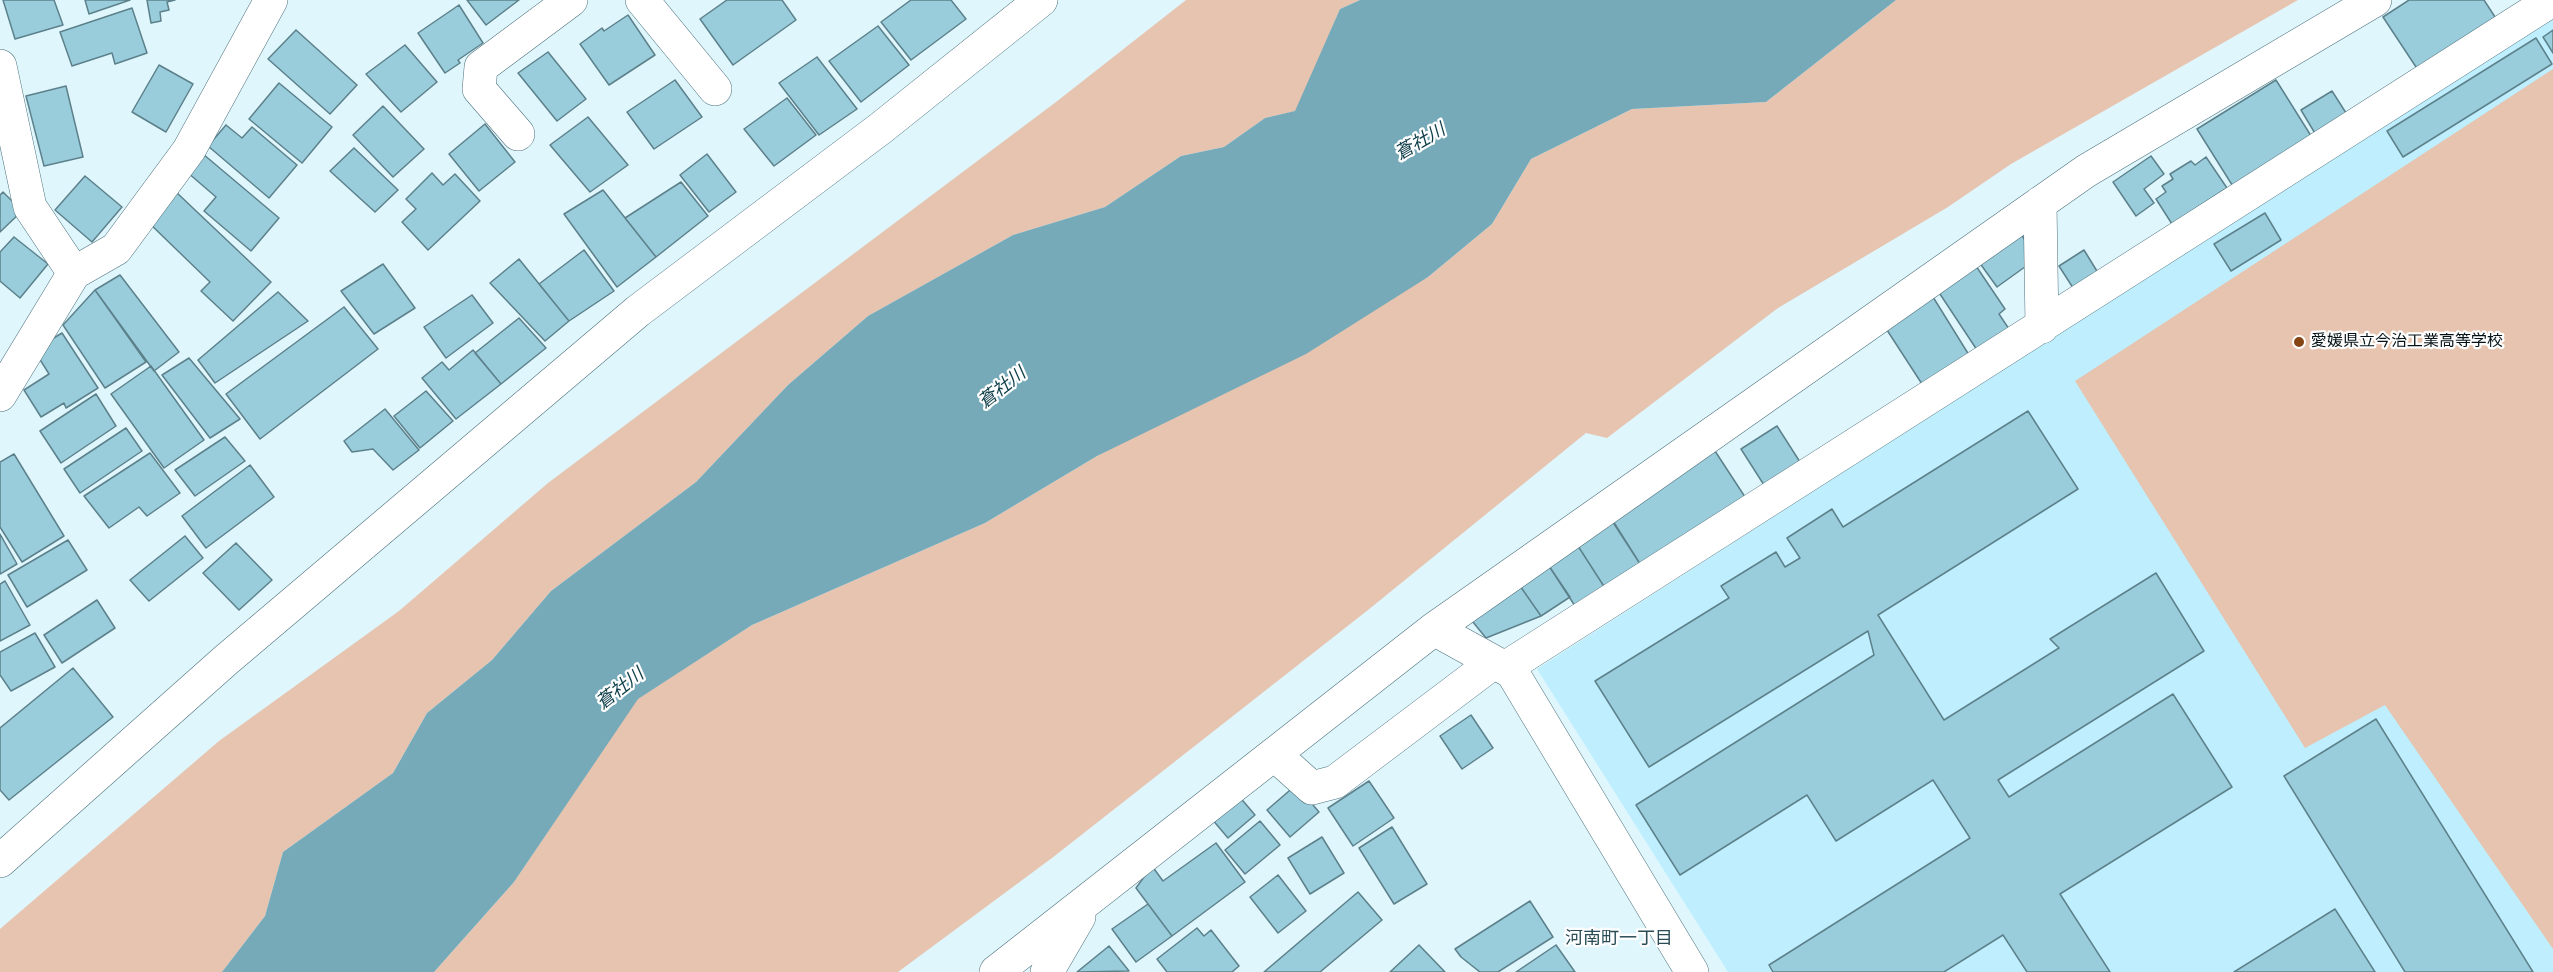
<!DOCTYPE html>
<html>
<head>
<meta charset="utf-8">
<style>
	body { margin:0 }
	canvas { display:block; background:#dff6fd }
</style>
</head>
<body>
<canvas width="2553" height="972"></canvas>
<script>
const g = document.querySelector('canvas').getContext('2d');
g.lineJoin = 'round';
function paint(path, color) {
  g.fillStyle = color;
  g.fill(path, 'evenodd');
}
function shape(rows) {
  const path = new Path2D();
  for (const r of rows) {
    path.moveTo(r[0], r[1]);
    for (let i = 2; i < r.length; i += 2) path.lineTo(r[i], r[i + 1]);
  }
  return path;
}
function strokePath(path, color, width, dash) {
  g.strokeStyle = color;
  g.lineWidth = width;
  g.lineCap = dash ? 'butt' : 'round';
  g.setLineDash(dash || []);
  g.stroke(path);
}
function drawText(font, color, halo, rows, align = 'center') {
  g.font = font + ' "Source Sans 3","Noto Sans JP",sans-serif';
  g.lineWidth = 4.5;
  g.setLineDash([]);
  g.textBaseline = 'middle';
  g.strokeStyle = halo;
  g.fillStyle = color;
  for (const [text, x, y, turn = 0] of rows) {
    g.save();
    g.translate(x, y);
    g.rotate((+turn || 0) * Math.PI / 180);
    g.textAlign = isNaN(turn) ? turn : align;
    if (halo) g.strokeText(text, 0, 0);
    g.fillText(text, 0, 0);
    g.restore();
  }
}
paint(shape([
	[2553,15,2553,972,1728,972,1537,669]
]), '#bfeffe');
paint(shape([
	[1186,0,1360,0,1340,9,1296,111,1265,118,1224,147,1181,156,1105,207,1013,235,868,316,788,385,696,482,551,591,492,660,427,713,393,773,283,852,265,916,222,972,0,972,0,929,219,741,399,611,548,483,1056,102],
	[1896,0,2298,0,2011,164,1948,207,1778,308,1607,438,1586,433,1368,610,1052,858,898,972,434,972,514,882,637,699,752,625,985,523,1097,456,1428,277,1492,224,1531,159,1632,109,1766,102],
	[2553,69,2553,949,2385,705,2305,748,2075,381]
]), '#e6c4af');
paint(shape([
	[1360,0,1896,0,1766,102,1632,109,1531,159,1492,224,1428,277,1306,354,1097,456,985,523,752,625,638,699,514,882,434,972,222,972,265,916,283,852,393,773,427,713,492,660,551,591,696,482,788,385,868,316,1013,235,1105,207,1181,156,1224,147,1265,118,1295,111,1340,9]
]), '#77aab9');
const building = shape([
	[3,0,54,0,63,25,15,39,3,0],
	[85,0,130,0,89,14,85,0],
	[147,0,175,0,167,2,169,10,160,12,161,21,151,23,147,0],
	[467,0,519,0,486,25,467,0],
	[727,0,782,0,796,20,733,65,700,19,727,0],
	[911,0,951,0,966,19,911,60,881,22,911,0],
	[2409,0,2484,0,2497,20,2418,70,2383,17,2409,0],
	[459,5,483,43,458,60,460,63,445,73,418,33,459,5],
	[132,8,147,53,115,64,112,53,72,66,60,32,132,8],
	[628,15,655,55,609,85,580,44,602,28,604,31,628,15],
	[878,26,909,65,861,102,829,61,878,26],
	[296,30,357,85,330,114,268,59,296,30],
	[2553,30,2553,53,2543,37,2553,30],
	[2536,38,2552,64,2403,157,2387,131,2536,38],
	[405,45,437,82,401,112,366,74,405,45],
	[548,52,586,99,557,121,518,73,548,52],
	[817,57,857,109,819,135,779,83,817,57],
	[159,65,193,84,166,132,132,112,159,65],
	[675,80,702,117,654,149,627,112,675,80],
	[2276,80,2313,139,2234,188,2197,129,2276,80],
	[279,83,332,127,302,163,249,119,279,83],
	[66,86,83,157,44,166,26,96,66,86],
	[2332,91,2348,116,2316,135,2301,110,2332,91],
	[787,98,816,135,774,166,744,129,787,98],
	[383,106,424,149,393,177,353,135,383,106],
	[588,117,628,165,590,192,550,145,588,117],
	[485,124,515,162,479,191,449,154,485,124],
	[226,125,242,138,252,127,297,165,269,198,208,146,226,125],
	[354,148,398,190,375,212,330,171,354,148],
	[203,154,279,218,251,251,204,211,216,197,187,172,203,154],
	[707,154,736,192,709,212,680,175,707,154],
	[2151,156,2164,174,2144,189,2154,203,2136,216,2113,182,2151,156],
	[2206,157,2227,188,2172,224,2156,199,2166,192,2162,186,2173,179,2170,174,2191,161,2195,165,2206,157],
	[432,173,443,185,455,174,480,201,428,250,402,222,416,209,406,199,432,173],
	[85,176,122,207,92,242,55,210,85,176],
	[681,182,708,216,656,257,625,218,681,182],
	[603,190,656,257,617,287,564,214,603,190],
	[175,191,271,282,233,321,201,291,210,282,147,221,175,191],
	[3,192,22,211,0,232,0,195,3,192],
	[2265,213,2281,240,2231,271,2214,244,2265,213],
	[2020,233,2036,255,2029,264,1997,287,1979,262,2020,233],
	[14,237,48,264,20,298,0,281,0,252,14,237],
	[584,250,614,291,569,321,539,284,584,250],
	[2084,250,2100,276,2075,291,2059,266,2084,250],
	[519,259,569,321,545,341,490,283,519,259],
	[383,264,415,308,374,334,341,291,383,264],
	[1976,266,2005,309,1999,314,2011,332,1979,353,1938,291,1976,266],
	[120,275,179,352,154,371,95,290,120,275],
	[95,290,146,362,105,388,63,325,95,290],
	[278,292,308,321,215,383,198,360,278,292],
	[472,295,493,323,446,358,424,327,472,295],
	[1933,297,1969,355,1922,384,1885,327,1933,297],
	[344,307,378,349,260,439,226,394,344,307],
	[519,318,546,348,501,384,475,353,519,318],
	[62,333,98,388,66,408,64,403,41,417,24,390,49,374,34,350,62,333],
	[473,350,501,384,456,419,422,378,442,362,449,370,473,350],
	[189,358,240,419,210,438,162,375,189,358],
	[151,366,204,440,164,468,111,394,151,366],
	[426,391,453,421,420,448,394,416,426,391],
	[96,394,116,426,61,463,40,431,96,394],
	[385,409,419,450,393,470,373,449,352,452,344,441,385,409],
	[2028,411,2078,489,1878,615,1944,720,2059,648,2050,639,2156,573,2204,651,1998,780,2009,797,2173,694,2232,787,2060,894,2110,972,2027,972,2003,935,1944,972,1773,972,1769,965,1970,838,1933,780,1836,841,1807,795,1680,875,1636,805,1874,655,1868,631,1649,767,1595,681,1729,598,1721,586,1776,552,1785,567,1800,558,1787,538,1832,509,1843,527,2028,411],
	[1777,426,1800,462,1764,485,1741,449,1777,426],
	[126,428,142,451,80,493,64,469,126,428],
	[225,437,245,461,195,496,175,470,225,437],
	[1715,451,1747,500,1642,567,1609,516,1715,451],
	[150,453,180,493,147,516,139,507,109,528,84,496,150,453],
	[14,454,64,536,22,562,0,527,0,462,14,454],
	[250,465,274,497,206,548,182,516,250,465],
	[1613,521,1642,567,1605,588,1578,546,1613,521],
	[0,534,17,564,0,574,0,534],
	[185,536,203,558,149,601,130,580,185,536],
	[68,540,87,570,27,607,8,575,68,540],
	[236,543,272,580,239,610,203,573,236,543],
	[1578,546,1605,588,1575,606,1547,563,1578,546],
	[1547,563,1570,597,1541,616,1518,583,1547,563],
	[5,581,30,625,0,641,0,584,5,581],
	[1518,583,1541,616,1486,638,1468,616,1518,583],
	[97,600,115,628,62,663,44,635,97,600],
	[35,633,55,667,11,691,0,675,0,652,35,633],
	[73,668,113,717,9,800,0,790,0,728,73,668],
	[1471,715,1493,748,1462,769,1440,736,1471,715],
	[2376,719,2533,972,2405,972,2284,776,2376,719],
	[1369,781,1394,818,1353,846,1328,808,1369,781],
	[1296,785,1319,812,1290,837,1267,810,1296,785],
	[1238,795,1255,815,1228,838,1211,818,1238,795],
	[1260,821,1280,845,1245,874,1225,850,1260,821],
	[1392,827,1427,884,1394,904,1359,848,1392,827],
	[1322,837,1344,873,1310,894,1288,858,1322,837],
	[1216,843,1245,882,1172,936,1136,888,1152,866,1163,881,1216,843],
	[1278,875,1306,911,1278,933,1250,897,1278,875],
	[1358,892,1382,920,1320,972,1264,972,1358,892],
	[1530,901,1553,937,1498,972,1480,972,1461,957,1455,949,1530,901],
	[1148,904,1172,936,1136,962,1112,929,1148,904],
	[2335,909,2375,972,2234,972,2335,909],
	[1197,928,1204,936,1211,930,1239,966,1232,972,1167,972,1157,959,1197,928],
	[1419,945,1445,972,1390,972,1419,945],
	[1556,945,1575,972,1516,972,1556,945],
	[1109,946,1129,971,1077,972,1109,946]
]);
paint(building, '#99cddc');
strokePath(building, '#5d818b', 1.5);
const minor = shape([
	[642,0,715,89],
	[0,66,30,207,74,273],
	[518,134,479,89,481,67,571,0],
	[2040,203,2042,327],
	[0,395,74,273,116,249,189,150,271,0],
	[1434,629,1512,672,1692,972],
	[1505,668,2552,0],
	[1275,755,1312,788,1335,782,1494,662],
	[0,861,226,660,638,311,881,128,1041,0],
	[996,972,1434,629,2086,171,2375,0],
	[1047,972,1079,917]
]);
strokePath(minor, '#4e717b', 34);
strokePath(minor, '#fff', 33);
for (const [x, y, r, color] of [
	[2299,342,6,"#864412"]
]) {
  const dot = new Path2D();
  dot.arc(x, y, r, 0, 2 * Math.PI);
  g.fillStyle = color;
  g.fill(dot);
  strokePath(dot, '#fefefe', 2);
}
drawText('16px', '#051216', '#fefefe', [
	["愛媛県立今治工業高等学校",2311,342]
], 'left');
drawText('italic 18px', '#0e3e49', '#fefefe', [
	["蒼社川",1421,143,-30],
	["蒼社川",1003,389,-38],
	["蒼社川",621,690,-38]
]);
drawText('18px', '#2a4c56', '#fefefe', [
	["河南町一丁目",1619,940]
]);
</script>
</body>
</html>
